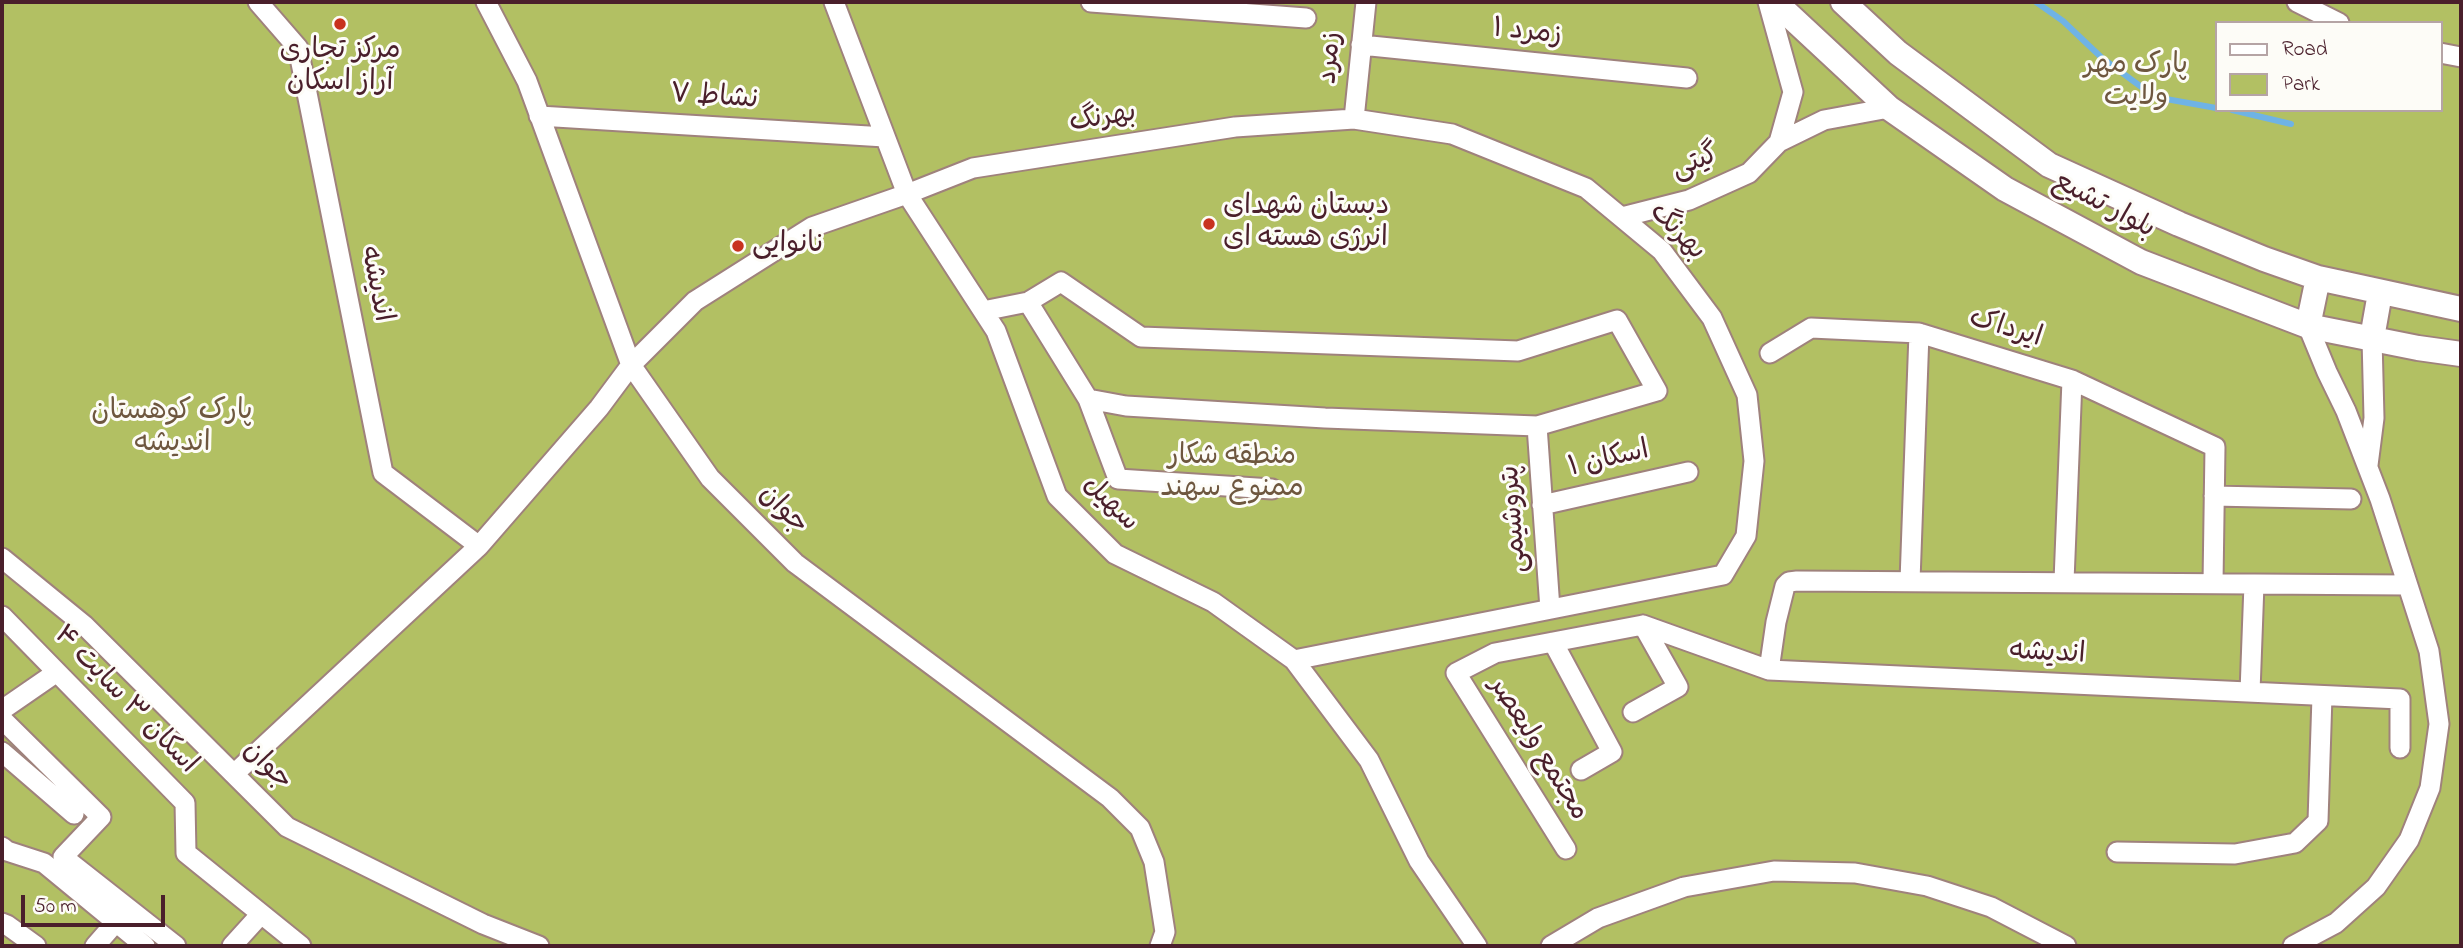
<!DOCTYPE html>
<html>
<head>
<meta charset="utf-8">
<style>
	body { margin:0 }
	#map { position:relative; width:2463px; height:948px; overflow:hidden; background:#f4e6cd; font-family:"Indie Flower",sans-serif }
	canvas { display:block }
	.frame { position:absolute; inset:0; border:4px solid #4a1f2b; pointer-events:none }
	.legend { position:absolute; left:2215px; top:21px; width:228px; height:91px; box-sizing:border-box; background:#fdfcf7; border:2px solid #b5a4a5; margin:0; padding:9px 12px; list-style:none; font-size:21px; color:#4a1f2b }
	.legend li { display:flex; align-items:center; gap:14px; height:35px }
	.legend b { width:35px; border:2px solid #b5a4a5 }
	.scale { position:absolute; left:21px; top:895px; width:144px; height:32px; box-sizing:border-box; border:4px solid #4a1f2b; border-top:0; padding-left:9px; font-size:21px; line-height:24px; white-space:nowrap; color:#4a1f2b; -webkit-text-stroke:5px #fdfcf7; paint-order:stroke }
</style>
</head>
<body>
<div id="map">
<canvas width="2463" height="948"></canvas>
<div class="frame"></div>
<ul class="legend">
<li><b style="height:9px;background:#fff"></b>Road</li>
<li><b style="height:19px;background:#b2c063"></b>Park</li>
</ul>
<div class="scale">50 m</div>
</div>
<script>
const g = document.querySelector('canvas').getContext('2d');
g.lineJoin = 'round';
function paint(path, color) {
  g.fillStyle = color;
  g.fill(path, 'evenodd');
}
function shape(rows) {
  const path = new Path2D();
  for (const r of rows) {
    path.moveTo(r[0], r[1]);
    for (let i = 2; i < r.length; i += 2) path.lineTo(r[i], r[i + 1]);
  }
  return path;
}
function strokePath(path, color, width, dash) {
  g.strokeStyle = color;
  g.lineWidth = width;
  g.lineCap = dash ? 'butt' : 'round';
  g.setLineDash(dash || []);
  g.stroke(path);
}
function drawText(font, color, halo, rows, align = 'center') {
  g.font = font + ' "Indie Flower","Playpen Sans Arabic",sans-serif';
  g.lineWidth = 6;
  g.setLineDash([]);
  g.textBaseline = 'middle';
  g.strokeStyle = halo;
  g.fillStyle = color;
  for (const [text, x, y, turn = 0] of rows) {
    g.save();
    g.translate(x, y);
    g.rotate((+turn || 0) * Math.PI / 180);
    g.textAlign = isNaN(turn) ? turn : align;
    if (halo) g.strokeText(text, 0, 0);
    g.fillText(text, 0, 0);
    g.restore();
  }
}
paint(shape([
	[2,2,2461,2,2461,946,2,946],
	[2216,23,2440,23,2440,110,2216,110]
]), '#b2c063');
strokePath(shape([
	[2036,2,2063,21,2102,58,2155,97,2216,108],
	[2232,110,2291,124]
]), '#6fb3e5', 6);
const minor = shape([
	[258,2,298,48,383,473,479,546],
	[486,2,527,81,631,365,710,478,795,563,1110,798,1140,828,1154,862,1165,932,1160,946],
	[834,2,907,194,996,331,1057,496,1115,554,1213,602,1294,660,1369,760,1419,861,1477,946],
	[1091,2,1306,18],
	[1768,2,1793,92,1779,142,1824,120,1889,108],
	[2297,2,2339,23],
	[1361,45,1687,78],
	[2440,53,2461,57],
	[539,116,885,137],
	[1354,119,1366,2],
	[1622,217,1689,200,1749,173,1779,142],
	[983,311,1028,302,1061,282,1141,337,1518,351,1617,320,1657,391,1537,426,1325,418,1126,406,1088,399,1028,302],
	[1770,353,1811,328,1919,333,2072,380,2215,447,2213,583],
	[1088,399,1118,479,1272,489],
	[1537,426,1550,609],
	[2368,465,2374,418,2372,338],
	[2214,496,2351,499],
	[1542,505,1688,472],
	[2,558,84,625,287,827,483,924,539,946],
	[1910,581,1919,333],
	[2064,581,2072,380],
	[2,616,185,803,186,853,301,946],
	[1553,642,1612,752,1581,770],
	[1769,670,1776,622,1785,586,1789,582,1797,581,2407,585],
	[2250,692,2254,584],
	[2,710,57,672],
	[1633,712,1678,687,1643,625],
	[2,719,101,817,63,857,176,946],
	[2,752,74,814],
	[234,774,479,546,599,408,631,365,695,301,812,227,907,194,973,168,1235,127,1354,119,1452,134,1586,188,1662,251,1712,318,1747,395,1754,461,1746,536,1723,575,1294,660],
	[2,847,7,851,44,863,145,946],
	[1566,849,1456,673,1495,653,1643,625,1769,670,2400,699,2400,748],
	[2117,852,2235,854,2295,843,2318,821,2322,696],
	[2,923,7,925,36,946],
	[95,946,116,922],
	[232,946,261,914],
	[1551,946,1598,918,1684,887,1774,871,1855,873,1927,886,1991,907,2066,946],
	[2293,946,2336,923,2376,887,2409,840,2430,788,2439,724,2429,651,2380,499,2346,411,2327,372,2308,326]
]);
const major = shape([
	[1775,2,1889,108,2005,189,2141,262,2308,326,2418,348,2461,354],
	[1843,2,1898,53,2049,165,2179,224,2264,259,2318,278,2461,309],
	[2308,326,2318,278],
	[2372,338,2380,293]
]);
strokePath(minor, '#9f827c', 23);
strokePath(major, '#9f827c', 28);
strokePath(minor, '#fff', 19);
strokePath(major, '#fff', 24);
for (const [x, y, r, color] of [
	[340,24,7,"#c8321e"],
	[1209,224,7,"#c8321e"],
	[738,246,7,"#c8321e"]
]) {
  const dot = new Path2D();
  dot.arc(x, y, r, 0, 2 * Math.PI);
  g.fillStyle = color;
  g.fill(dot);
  strokePath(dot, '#fdfcf7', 2.5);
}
drawText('28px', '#4a1f2b', '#fdfcf7', [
	["زمرد ۱",1527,34,6],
	["زمرد",1332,58,-85],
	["نشاط ۷",714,99,4],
	["بهرنگ",1103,120,-9],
	["گیتی",1696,164,-22],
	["بلوار تشیع",2103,207,28],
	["بهرنگ",1676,233,46],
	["اندیشه",374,284,79],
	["ایرداک",2005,330,17],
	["اسکان ۱",1609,461,-13],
	["سهیل",1109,505,44],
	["جوان",782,511,45],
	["پتروشیمی",1516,519,-94],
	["اندیشه",2047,655,3],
	["اسکان ۳ سایت ۴",124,701,46],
	["مجتمع ولیعصر",1537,750,58],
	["جوان",266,767,45]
]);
drawText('28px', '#4a1f2b', '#fdfcf7', [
	["مرکز تجاری",340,52,"center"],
	["آراز اسکان",340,84,"center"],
	["دبستان شهدای",1223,208],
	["انرژی هسته ای",1223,240],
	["نانوایی",752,246]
], 'left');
drawText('28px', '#6e573f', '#fdfcf7', [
	["پارک مهر",2136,67],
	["ولایت",2136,99],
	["پارک کوهستان",172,413],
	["اندیشه",172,445],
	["منطقه شکار",1232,458],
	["ممنوع سهند",1232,490]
]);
</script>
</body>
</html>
